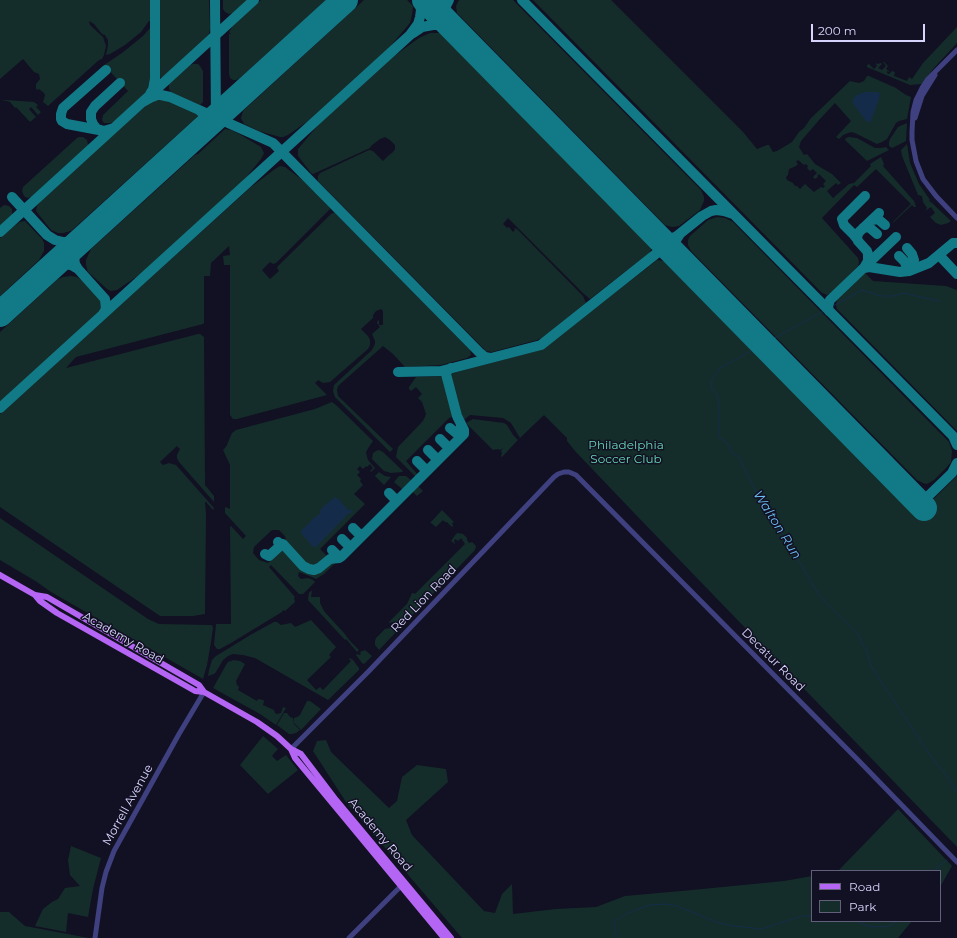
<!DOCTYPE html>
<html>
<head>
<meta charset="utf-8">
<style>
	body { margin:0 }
	#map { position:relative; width:957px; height:938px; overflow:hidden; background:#121023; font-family:Montserrat,sans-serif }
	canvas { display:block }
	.legend { position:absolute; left:811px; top:870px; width:130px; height:52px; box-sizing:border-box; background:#121023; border:1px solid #615f7a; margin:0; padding:5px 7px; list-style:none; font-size:12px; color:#d7d5fc }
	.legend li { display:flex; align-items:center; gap:8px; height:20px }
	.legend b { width:20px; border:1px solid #615f7a }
	.scale { position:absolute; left:811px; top:24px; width:114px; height:18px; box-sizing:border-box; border:2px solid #d7d5fc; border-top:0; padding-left:5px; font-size:12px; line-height:14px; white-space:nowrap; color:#d7d5fc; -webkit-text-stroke:3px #121023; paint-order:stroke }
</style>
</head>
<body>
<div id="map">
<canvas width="957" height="938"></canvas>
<ul class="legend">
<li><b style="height:5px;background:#b565f3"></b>Road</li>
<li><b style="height:11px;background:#142d2a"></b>Park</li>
</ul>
<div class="scale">200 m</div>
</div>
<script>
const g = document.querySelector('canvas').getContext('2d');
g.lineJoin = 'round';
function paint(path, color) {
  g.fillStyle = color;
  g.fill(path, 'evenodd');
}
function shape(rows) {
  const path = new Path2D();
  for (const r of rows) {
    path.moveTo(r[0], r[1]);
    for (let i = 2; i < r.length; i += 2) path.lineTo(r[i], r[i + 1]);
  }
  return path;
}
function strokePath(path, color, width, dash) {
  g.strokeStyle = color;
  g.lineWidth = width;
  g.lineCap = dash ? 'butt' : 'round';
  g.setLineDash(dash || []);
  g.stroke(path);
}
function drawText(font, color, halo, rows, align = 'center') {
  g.font = font + ' Montserrat,sans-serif';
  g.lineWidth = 3;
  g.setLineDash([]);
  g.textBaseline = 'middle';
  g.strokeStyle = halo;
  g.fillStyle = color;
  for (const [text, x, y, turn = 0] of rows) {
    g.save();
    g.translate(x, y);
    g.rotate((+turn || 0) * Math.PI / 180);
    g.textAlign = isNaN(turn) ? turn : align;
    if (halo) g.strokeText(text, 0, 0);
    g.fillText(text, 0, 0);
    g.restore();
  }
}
paint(shape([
	[0,0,151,0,151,21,149,21,141,32,125,45,110,54,106,55,108,46,108,40,105,35,102,34,94,24,89,21,90,25,103,37,106,46,104,55,102,59,99,60,48,106,43,102,45,95,44,93,39,89,37,90,36,88,36,84,40,79,39,74,34,72,23,59,0,79],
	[160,0,209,0,210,28,209,34,203,40,162,78,160,77],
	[223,0,248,0,233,13,229,14,225,12,223,9],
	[261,0,326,0,240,78,236,80,233,80,230,78,229,74,229,34,231,34,229,32,233,26],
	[364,0,407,0,413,6,412,15,410,23,388,49,308,121,288,135,283,137,280,137,259,131,244,124,241,118,243,111],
	[459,0,513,0,701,190,704,197,704,201,700,210,679,226,672,227,665,225,457,13,456,6],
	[533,0,611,0,743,132,757,149,767,145,769,145,773,152,777,151,792,142,799,132,804,128,811,118,850,81,859,83,864,81,867,76,869,76,896,88,906,95,911,97,907,119,899,121,896,123,887,139,882,142,877,144,855,133,851,132,843,135,839,139,836,137,851,121,835,103,820,119,801,141,799,147,804,155,807,154,815,164,832,174,841,183,838,185,836,183,827,191,833,198,849,184,854,183,871,166,870,164,881,157,884,164,883,166,914,201,916,207,914,207,912,205,894,222,892,223,911,204,876,169,857,187,854,185,822,218,858,258,859,262,858,266,832,292,827,295,822,293],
	[798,160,804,165,806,164,808,166,807,168,810,171,813,169,817,173,813,177,815,179,818,177,817,176,819,174,826,181,823,184,825,186,823,188,821,187,814,192,805,184,800,189,797,186,795,186,793,183,787,180,786,177,788,175,789,169,796,166,798,164,796,162],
	[957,27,957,43,933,69,923,83,921,84,910,85,867,67,867,65,869,64,874,69,877,66,876,64,876,63,878,64,881,63,882,64,878,68,882,70,886,66,883,62,884,62,888,66,886,69,889,71,889,72,887,71,887,73,889,74,892,71,895,72,894,76,907,81,909,77,912,79,923,63],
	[150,28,151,28,151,77,147,90,142,96,116,120,111,123,104,123,102,120,103,115,128,91,104,65,122,53,143,36],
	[430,33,440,33,652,248,649,253,590,299,584,294,508,218,503,224,507,228,509,227,513,232,515,230,514,228,517,229,583,296,586,303,542,338,537,340,492,352,486,351,318,181,318,176,320,173,369,150,373,151,383,161,388,156,393,152,395,149,395,145,390,140,385,137,380,139,371,146,370,148,313,174,311,173,298,156,298,149,319,124,394,56,419,38],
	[193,64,198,64,200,66,203,71,203,102,200,105,172,93,169,89,169,84,190,65],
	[159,99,170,102,195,113,197,115,197,117,71,231,63,233,58,233,51,230,36,211,37,206,42,199,147,104,150,102,154,102,153,101],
	[1,100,6,100,34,102,38,105,36,107,41,112,38,115,31,107,29,109,36,117,30,122,16,107,15,108,10,102,7,101],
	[907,123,906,141,892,148,889,146,889,142,890,139,898,127],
	[225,129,231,130,241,135,261,147,264,153,261,159,244,180,142,273,117,290,111,291,107,289,88,272,86,265,86,260,91,249,195,155,198,154],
	[79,137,83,137,87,140,88,145,86,147,32,197,27,198,24,196,22,191,23,187,77,138],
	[849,137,857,138,875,148,881,148,886,147,889,150,867,161,845,140,846,138],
	[907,144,910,163,919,184,930,200,929,201,930,202,931,202,951,221,948,223,941,225,936,223,930,217,935,213,931,207,925,211,927,208,923,202,922,196,918,195,902,156,901,150],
	[280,166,285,167,304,181,330,208,330,209,276,263,273,264,270,262,262,270,270,279,279,271,277,268,278,266,331,214,333,213,335,213,470,350,471,355,467,358,441,365,405,367,393,354,383,346,338,386,337,390,338,396,392,448,393,449,390,452,335,397,333,391,334,385,372,350,375,344,375,341,372,334,380,327,377,323,377,322,379,320,379,325,383,325,383,311,381,309,376,311,373,315,373,318,361,329,368,336,370,340,370,345,368,349,330,382,323,383,318,380,315,383,327,395,237,419,233,419,230,415,230,265,224,265,223,256,230,255,229,246,211,263,210,276,204,276,204,323,203,324,76,357,66,368,198,334,200,334,204,337,205,485,214,496,214,502,179,462,177,458,177,455,180,449,177,446,160,462,163,465,169,463,176,465,214,508,213,510,206,502,205,502,206,515,205,614,193,616,160,616,0,507,0,414,251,187,275,169],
	[4,205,9,206,12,209,12,215,0,226,0,208],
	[717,217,725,218,733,222,949,442,952,451,951,462,946,468,934,480,927,484,923,483,917,480,691,251,688,245,688,240,690,236,708,220],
	[25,221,42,239,44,243,44,251,39,260,0,296,0,238,14,226,20,222],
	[657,260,664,261,667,264,916,516,957,476,957,847,637,516,575,451,567,441,567,438,544,415,520,438,511,423,503,418,470,415,465,419,462,419,459,415,450,379,450,376,453,373,543,349],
	[865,273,873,281,946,286,957,290,957,431,837,309,836,305,837,300],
	[71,276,77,277,83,281,101,301,103,305,102,310,0,402,0,332,58,279,63,277],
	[444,376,454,415,448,419,406,461,418,475,418,477,416,477,396,457,398,447,422,422,424,419,426,414,422,402,418,398,422,394,416,387,411,391,409,389,409,387,416,377],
	[332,402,336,405,373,441,367,450,366,453,368,460,375,468,371,472,370,471,373,468,370,464,367,467,366,466,363,469,360,466,357,469,360,472,357,475,361,479,360,481,363,485,354,494,365,504,320,549,328,557,319,566,313,568,309,567,304,564,287,545,285,536,279,530,272,530,254,547,253,553,259,560,268,563,283,548,302,568,309,571,319,571,324,568,332,561,334,564,324,574,316,579,312,577,299,572,298,576,301,579,308,578,313,580,315,582,303,594,299,594,271,565,269,567,295,597,294,598,295,602,285,611,283,610,282,612,231,643,220,649,217,649,214,645,216,624,231,624,230,527,231,526,243,539,246,536,225,513,225,507,230,509,230,465,223,450,226,447,232,433,236,430,315,409,327,404],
	[473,419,504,423,507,425,513,435,518,440,502,457,501,456,502,453,501,451,503,448,500,450,498,449,493,450,466,423],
	[379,450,383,452,403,471,402,472,391,473,384,471,372,459,373,453,376,451],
	[379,472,385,476,391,477,384,485,375,476],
	[399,476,406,476,412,481,412,482,405,489,402,489,394,482],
	[416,486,419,487,423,491,417,496,412,491,413,489],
	[442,510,454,522,452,523,453,526,452,527,447,522,445,522,443,520,436,527,431,523,430,523],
	[0,518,148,619,159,624,212,625,213,628,211,642,207,665,203,679,51,592,37,582,0,560],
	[458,533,463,534,467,538,467,540,469,543,472,542,476,546,475,550,402,626,396,622,393,622,389,623,389,622,407,604,412,593,413,593,415,594,465,544,461,538,458,541,455,539,454,541,455,543,455,544,451,541,456,534],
	[311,591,312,591,311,597,320,597,320,603,324,611,333,621,344,633,350,641,359,650,357,652,346,639,345,640,308,600,309,593],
	[311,620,336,647,329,655,331,657,307,680,316,690,320,687,323,690,351,661,349,659,350,658,353,660,359,668,359,670,328,700,255,658,243,655,233,654,228,656,223,660,216,672,214,674,208,676,209,670,212,660,216,656,252,634,274,622,277,622,281,625,291,623,295,627],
	[390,628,395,629,397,631,379,650,375,645,375,641,376,638,385,629],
	[365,650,372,656,364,664,362,663,356,655,357,654,359,655,361,654,360,652],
	[234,660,240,661,245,664,236,681,237,685,239,687,238,690,257,701,258,699,263,700,264,701,263,705,274,710,275,713,277,714,281,713,283,707,286,708,276,725,260,714,213,688,226,665,228,662],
	[307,701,310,701,321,709,301,730,294,723,294,718,297,717,300,715],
	[284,713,287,713,290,717,293,718,294,724,300,730,296,733,292,734,289,734,277,725],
	[263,736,278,749,272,756,277,761,286,755,298,770,268,794,240,765],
	[326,740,331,752,389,808,397,801,402,777,417,765,446,769,448,782,406,820,412,835,484,911,495,913,502,894,512,884,513,914,556,909,596,907,625,896,692,890,784,881,812,876,812,921,912,921,898,938,462,938,346,802,313,751,317,741],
	[898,809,952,866,940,887,940,871,838,871],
	[71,846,101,858,93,889,88,917,68,913,66,932,35,926,43,909,52,902,58,899,65,888,80,886,70,875,68,860],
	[0,912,9,912,25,926,89,938,0,938]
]), '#142d2a');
paint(shape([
	[865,92,878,92,880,94,879,99,871,121,870,122,866,121,853,103,853,99,857,95],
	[335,497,341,501,343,505,347,508,347,510,351,510,353,512,348,514,316,547,313,547,301,533,301,531,315,517,317,516,320,514,320,511,323,507]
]), '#142c49');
strokePath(shape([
	[939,301,912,295,905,293,893,296,881,296,862,290,720,368,712,380,711,389,717,394,719,408,719,437,727,443,732,453,739,457,765,510,783,534,819,595,827,604,857,633,865,648,872,667,887,691,916,734,928,752,945,774,957,793],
	[933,871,947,860],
	[855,921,871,927,889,926,894,923,896,921],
	[617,938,614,922,626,914,638,909,650,905,666,904,677,906,716,922,734,926,762,929,802,916,812,916]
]), '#142c49', 1);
strokePath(shape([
	[215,0,216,118],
	[426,0,432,3,438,4,443,3,448,0],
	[449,0,444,10,445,16,453,29],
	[522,0,953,436,957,445],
	[413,33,422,27,433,25,442,25,455,31],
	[106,70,63,108,61,114,61,119,62,121,67,124,104,131,114,128],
	[150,94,153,89,155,79,155,0],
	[143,102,152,97,157,95,161,95,170,97,273,143,479,352,485,357,490,358],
	[210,112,224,108,235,101],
	[101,130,97,129,93,124,91,119,91,112,95,106,120,83],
	[198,134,203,127,205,121,204,115,200,111],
	[12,197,47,235,55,240,63,242,73,242,81,238,90,232],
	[872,220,878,219,885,225],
	[863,228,868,227,870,228,877,234],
	[652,230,664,238,671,239,677,236,702,216,711,211,716,210,724,211,733,214],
	[0,232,254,0],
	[680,234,676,240,675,248,677,255,682,261],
	[857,239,853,234,844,225,842,219,865,196],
	[939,255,957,274],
	[899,256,904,261,907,266,905,270,901,272],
	[865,266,868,261,868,254,867,251,858,241,857,237,859,232,879,213],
	[864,268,869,267,900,272,909,271,929,263,953,243,957,243],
	[50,269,60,264,66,264,71,265,78,269,105,299,106,309,103,314],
	[78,269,75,264,74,257,75,249,78,243],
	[906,271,912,267,914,260,912,254,907,248],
	[829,311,828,306,830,300,896,237],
	[398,372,441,371,541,345,657,253,665,251,670,252,676,255],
	[0,408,410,35,418,24,420,17,421,10,419,0],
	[450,428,456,433,458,434,460,432,461,426],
	[440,439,448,447,451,447],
	[428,450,436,458,440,458],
	[417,461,425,469,429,469,464,434,464,430,457,416,446,374,447,371,451,368],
	[389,493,395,499,399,499],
	[920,504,952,473,957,463],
	[353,528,359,534,363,534],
	[342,539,348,545,350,546,353,545],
	[278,542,280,544,283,544,303,566,309,569,314,570,319,568,330,559,339,558,342,556],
	[332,550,338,556,342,556,429,469],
	[265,554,269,556,281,545]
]), '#127a87', 10);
strokePath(shape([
	[425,0,924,508],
	[0,314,345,0]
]), '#127a87', 26);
strokePath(shape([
	[957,50,928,79,922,88,916,100,913,112,912,132,912,140,916,161,923,179,936,196,957,218],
	[915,118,922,96,935,75],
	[291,749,368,672,554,477,558,474,564,472,569,472,576,475,859,761,957,862],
	[95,938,102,888,106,872,114,851,179,734,204,692],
	[349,938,403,884]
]), '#3f407f', 5);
strokePath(shape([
	[0,575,35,595,47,597,199,685,204,692,257,722,277,736,291,749,301,754,336,800,451,938],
	[35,595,40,601,57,613,195,691,204,692],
	[291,749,295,758,444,938]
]), '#b565f3', 6);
drawText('12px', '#67d7b3', '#121023', [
	["Philadelphia",626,445],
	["Soccer Club",626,459]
]);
drawText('12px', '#d7d5fc', '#121023', [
	["Red Lion Road",424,599,-46],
	["Academy Road",123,638,30],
	["Decatur Road",773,660,45],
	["Morrell Avenue",128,805,-61],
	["Academy Road",380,835,50]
]);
drawText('italic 13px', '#6bbef4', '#121023', [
	["Walton Run",777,525,58]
]);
</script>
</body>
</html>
